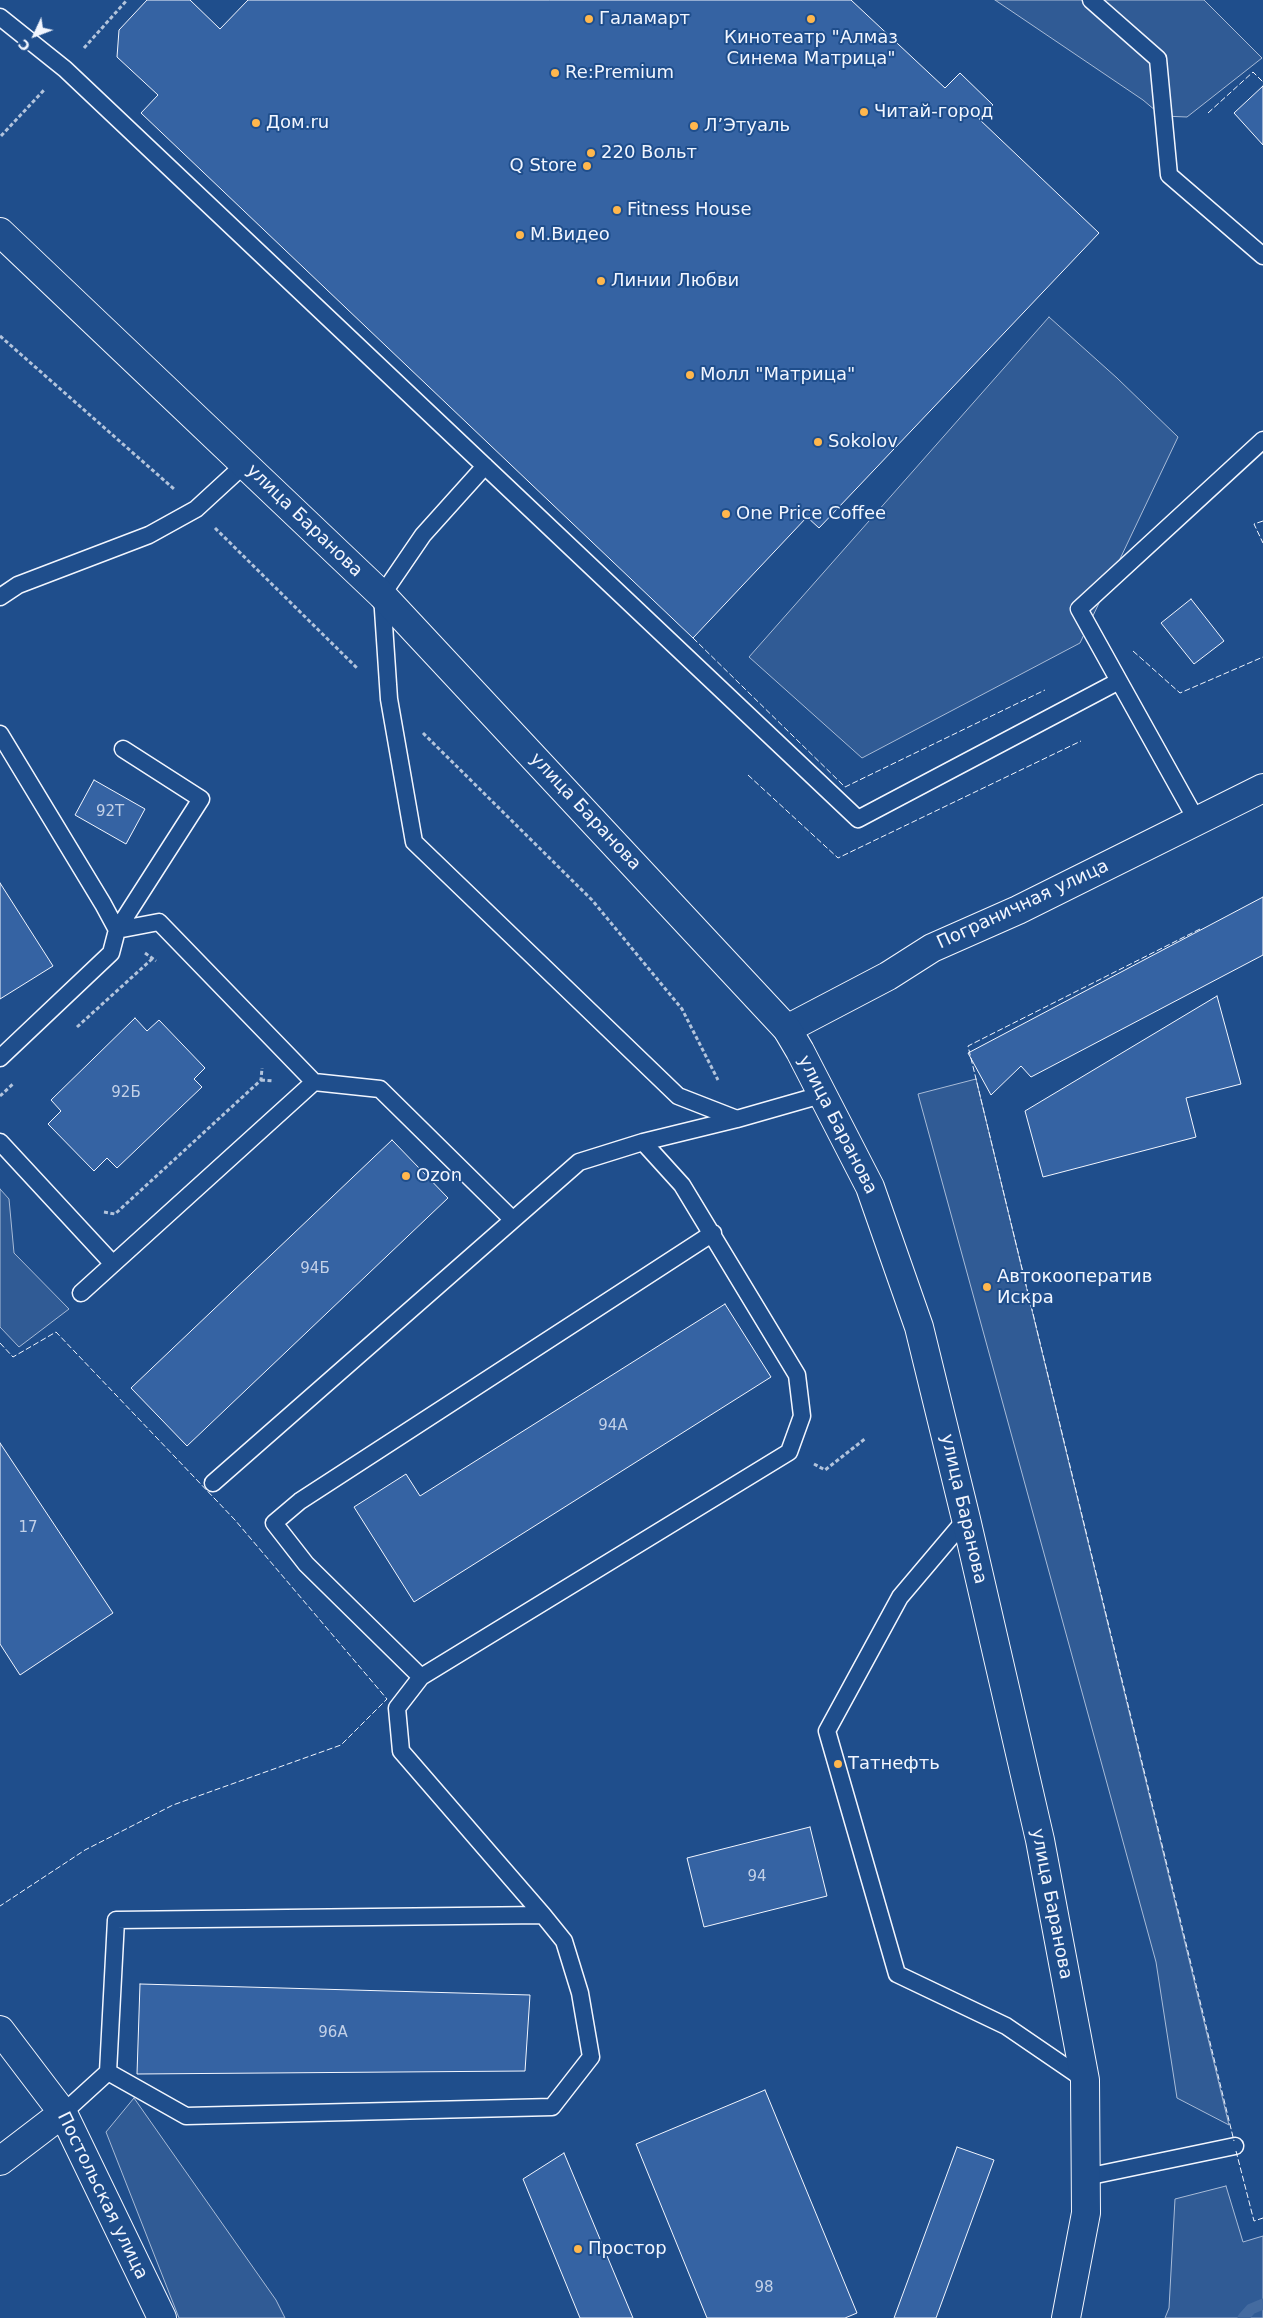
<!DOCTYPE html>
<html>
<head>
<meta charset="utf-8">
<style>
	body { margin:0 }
	#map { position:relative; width:1263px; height:2318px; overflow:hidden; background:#1f4e8c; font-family:"DejaVu Sans",sans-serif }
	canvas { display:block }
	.north { position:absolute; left:10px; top:10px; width:50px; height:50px; -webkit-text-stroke:4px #1f4e8c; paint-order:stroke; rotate:227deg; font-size:14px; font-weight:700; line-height:20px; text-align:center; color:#f2f6ff }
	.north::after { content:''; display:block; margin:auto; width:18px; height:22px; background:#f2f6ff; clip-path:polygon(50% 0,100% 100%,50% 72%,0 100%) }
</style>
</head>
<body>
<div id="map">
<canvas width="1263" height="2318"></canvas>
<div class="north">С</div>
</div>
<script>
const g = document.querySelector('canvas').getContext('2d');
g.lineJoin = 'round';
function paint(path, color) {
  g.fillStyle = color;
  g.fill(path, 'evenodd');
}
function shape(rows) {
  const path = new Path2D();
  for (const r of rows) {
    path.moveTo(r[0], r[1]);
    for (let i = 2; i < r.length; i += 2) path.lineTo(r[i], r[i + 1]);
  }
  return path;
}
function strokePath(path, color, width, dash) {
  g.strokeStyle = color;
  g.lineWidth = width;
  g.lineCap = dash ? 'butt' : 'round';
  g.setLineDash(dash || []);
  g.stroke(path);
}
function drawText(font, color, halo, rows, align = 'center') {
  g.font = font + ' "DejaVu Sans",sans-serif';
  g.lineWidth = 4;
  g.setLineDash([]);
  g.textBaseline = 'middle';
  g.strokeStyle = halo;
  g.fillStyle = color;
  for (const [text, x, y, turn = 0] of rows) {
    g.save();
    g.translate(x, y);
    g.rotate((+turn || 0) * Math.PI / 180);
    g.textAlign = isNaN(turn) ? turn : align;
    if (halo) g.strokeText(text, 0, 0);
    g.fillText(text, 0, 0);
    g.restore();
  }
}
const built = shape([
	[995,0,1204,0,1262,58,1187,117,1162,116,1143,100,995,0],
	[1049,317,1117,378,1178,437,1080,643,862,758,749,657,1049,317],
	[976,1079,1229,2125,1177,2098,1156,1962,918,1094,976,1079],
	[0,1189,9,1199,14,1253,69,1309,19,1347,0,1327,0,1189],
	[134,2098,276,2300,285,2318,179,2318,106,2132,134,2098],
	[1226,2186,1243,2242,1263,2236,1263,2318,1165,2318,1169,2308,1175,2199,1226,2186]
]);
paint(built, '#305b95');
strokePath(built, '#a8bbd7', 1);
strokePath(shape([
	[1243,2318,1251,2309,1263,2304]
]), '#446ba0', 11);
const building = shape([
	[147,0,190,0,220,29,248,0,851,0,945,88,960,73,993,105,979,119,1099,233,819,528,807,517,693,638,141,113,158,95,117,57,119,30,147,0],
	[1263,86,1263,145,1234,113,1263,86],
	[1191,599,1224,641,1194,664,1161,623,1191,599],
	[94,780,145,809,126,844,75,815,94,780],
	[0,883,53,966,0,999,0,883],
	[1263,897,1263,955,1031,1077,1021,1066,991,1095,968,1053,1263,897],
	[1217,996,1241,1084,1186,1098,1196,1137,1043,1177,1025,1111,1217,996],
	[135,1018,147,1031,159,1020,205,1068,194,1079,202,1087,117,1168,107,1158,94,1171,48,1124,61,1111,51,1100,135,1018],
	[392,1140,448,1198,187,1446,131,1388,392,1140],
	[725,1304,771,1377,414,1602,354,1507,406,1474,420,1496,725,1304],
	[0,1443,113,1613,20,1675,0,1644,0,1443],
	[810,1827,827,1896,704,1927,687,1858,810,1827],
	[140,1984,530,1995,525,2071,137,2074,140,1984],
	[765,2090,857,2313,845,2318,707,2318,636,2144,765,2090],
	[957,2147,994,2160,936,2318,894,2318,957,2147],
	[564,2153,633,2318,580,2318,523,2179,564,2153]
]);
paint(building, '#3563a3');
strokePath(building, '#f2f6ff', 1);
const lane = shape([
	[1091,0,1158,59,1169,175,1263,256],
	[0,17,65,69,858,819,1119,681,1197,821],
	[485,466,423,535,382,595,389,699,414,842,678,1096,737,1119,821,1095],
	[0,597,18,585,149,535,196,509,245,464],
	[1119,681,1079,609,1263,440],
	[0,734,103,904,117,930,111,953,0,1058],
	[117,930,159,922,314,1082],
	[117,930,201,799,123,749],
	[0,1142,113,1264,314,1082,380,1089,513,1220],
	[81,1293,113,1264],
	[213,1483,579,1162,643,1142],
	[966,1519,900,1597,827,1731,897,1974,1006,2026,1085,2080],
	[421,1677,306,1564,274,1523,300,1501,713,1233],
	[543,1915,401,1751,397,1708,421,1677,789,1452,802,1416,797,1375,682,1185,643,1142,737,1119],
	[63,2113,108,2072,186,2116,552,2107,591,2057,580,1993,564,1941,543,1915,116,1920,108,2072],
	[1086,2177,1235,2146]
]);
const street = shape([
	[787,1029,888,976,932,948,1018,910,1263,788],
	[0,2030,63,2113,162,2318],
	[0,2161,63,2113]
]);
const secondary = shape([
	[0,232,382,595,787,1029,800,1051,870,1187,919,1327,966,1519,1040,1840,1085,2080,1086,2213,1066,2318]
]);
strokePath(lane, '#f2f6ff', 19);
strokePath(street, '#f2f6ff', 30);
strokePath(secondary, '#f2f6ff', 30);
strokePath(shape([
	[84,48,127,0],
	[1,136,45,89],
	[0,336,174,489],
	[215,528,358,669],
	[423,733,592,900,682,1009,718,1080],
	[145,953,156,961],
	[77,1027,152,959],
	[261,1080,274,1081],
	[0,1096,14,1083],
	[104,1212,115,1214,261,1080,262,1068],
	[814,1464,825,1470,866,1438]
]), '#b3c4dc', 3, [4, 2.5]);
strokePath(lane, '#1f4e8c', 16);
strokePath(street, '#1f4e8c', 28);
strokePath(secondary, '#1f4e8c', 28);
strokePath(shape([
	[1208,113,1253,72,1263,82],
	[1263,521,1254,524,1263,543],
	[693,638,845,787,1045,690],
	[1133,651,1180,693,1263,657],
	[748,775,838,858,1081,741],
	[1200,929,968,1046,1234,2141],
	[0,1343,13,1357,56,1332,235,1520,387,1699,341,1745,173,1805,85,1850,0,1906],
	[1236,2151,1254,2221,1263,2218]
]), '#f2f6ff', 1, [6, 2.5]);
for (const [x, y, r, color] of [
	[589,19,5,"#ffb74d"],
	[811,19,5,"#ffb74d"],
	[555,73,5,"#ffb74d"],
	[864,112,5,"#ffb74d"],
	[256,123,5,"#ffb74d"],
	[694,126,5,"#ffb74d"],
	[591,153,5,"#ffb74d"],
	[587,166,5,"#ffb74d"],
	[617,210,5,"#ffb74d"],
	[520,235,5,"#ffb74d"],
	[601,281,5,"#ffb74d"],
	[690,375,5,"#ffb74d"],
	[818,442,5,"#ffb74d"],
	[726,514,5,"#ffb74d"],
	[406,1176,5,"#ffb74d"],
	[987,1287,5,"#ffb74d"],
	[838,1764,5,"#ffb74d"],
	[578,2249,5,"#ffb74d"]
]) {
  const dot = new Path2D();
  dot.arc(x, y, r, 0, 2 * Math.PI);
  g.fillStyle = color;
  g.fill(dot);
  strokePath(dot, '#1f4e8c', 2);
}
drawText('15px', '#c3d1e8', null, [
	["92Т",110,812],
	["92Б",126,1093],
	["94Б",315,1269],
	["94А",613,1426],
	["17",28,1528],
	["94",757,1877],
	["96А",333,2033],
	["98",764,2288]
]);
drawText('18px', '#f2f6ff', '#1f4e8c', [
	["Галамарт",599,19],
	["Кинотеатр \"Алмаз",811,38,"center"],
	["Синема Матрица\"",811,59,"center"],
	["Re:Premium",565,73],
	["Читай-город",874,112],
	["Дом.ru",266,123],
	["Л’Этуаль",704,126],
	["220 Вольт",601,153],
	["Q Store",577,166,"right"],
	["Fitness House",627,210],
	["М.Видео",530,235],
	["Линии Любви",611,281],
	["Молл \"Матрица\"",700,375],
	["Sokolov",828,442],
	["One Price Coffee",736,514],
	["Ozon",416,1176],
	["Автокооператив",997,1277],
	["Искра",997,1298],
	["Татнефть",848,1764],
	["Простор",588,2249]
], 'left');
drawText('18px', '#f2f6ff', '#1f4e8c', [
	["улица Баранова",304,521,44],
	["улица Баранова",585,812,47],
	["Пограничная улица",1023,905,-25],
	["улица Баранова",837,1125,63],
	["улица Баранова",963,1509,77],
	["улица Баранова",1051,1904,79],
	["Постольская улица",102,2196,64]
]);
</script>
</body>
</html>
